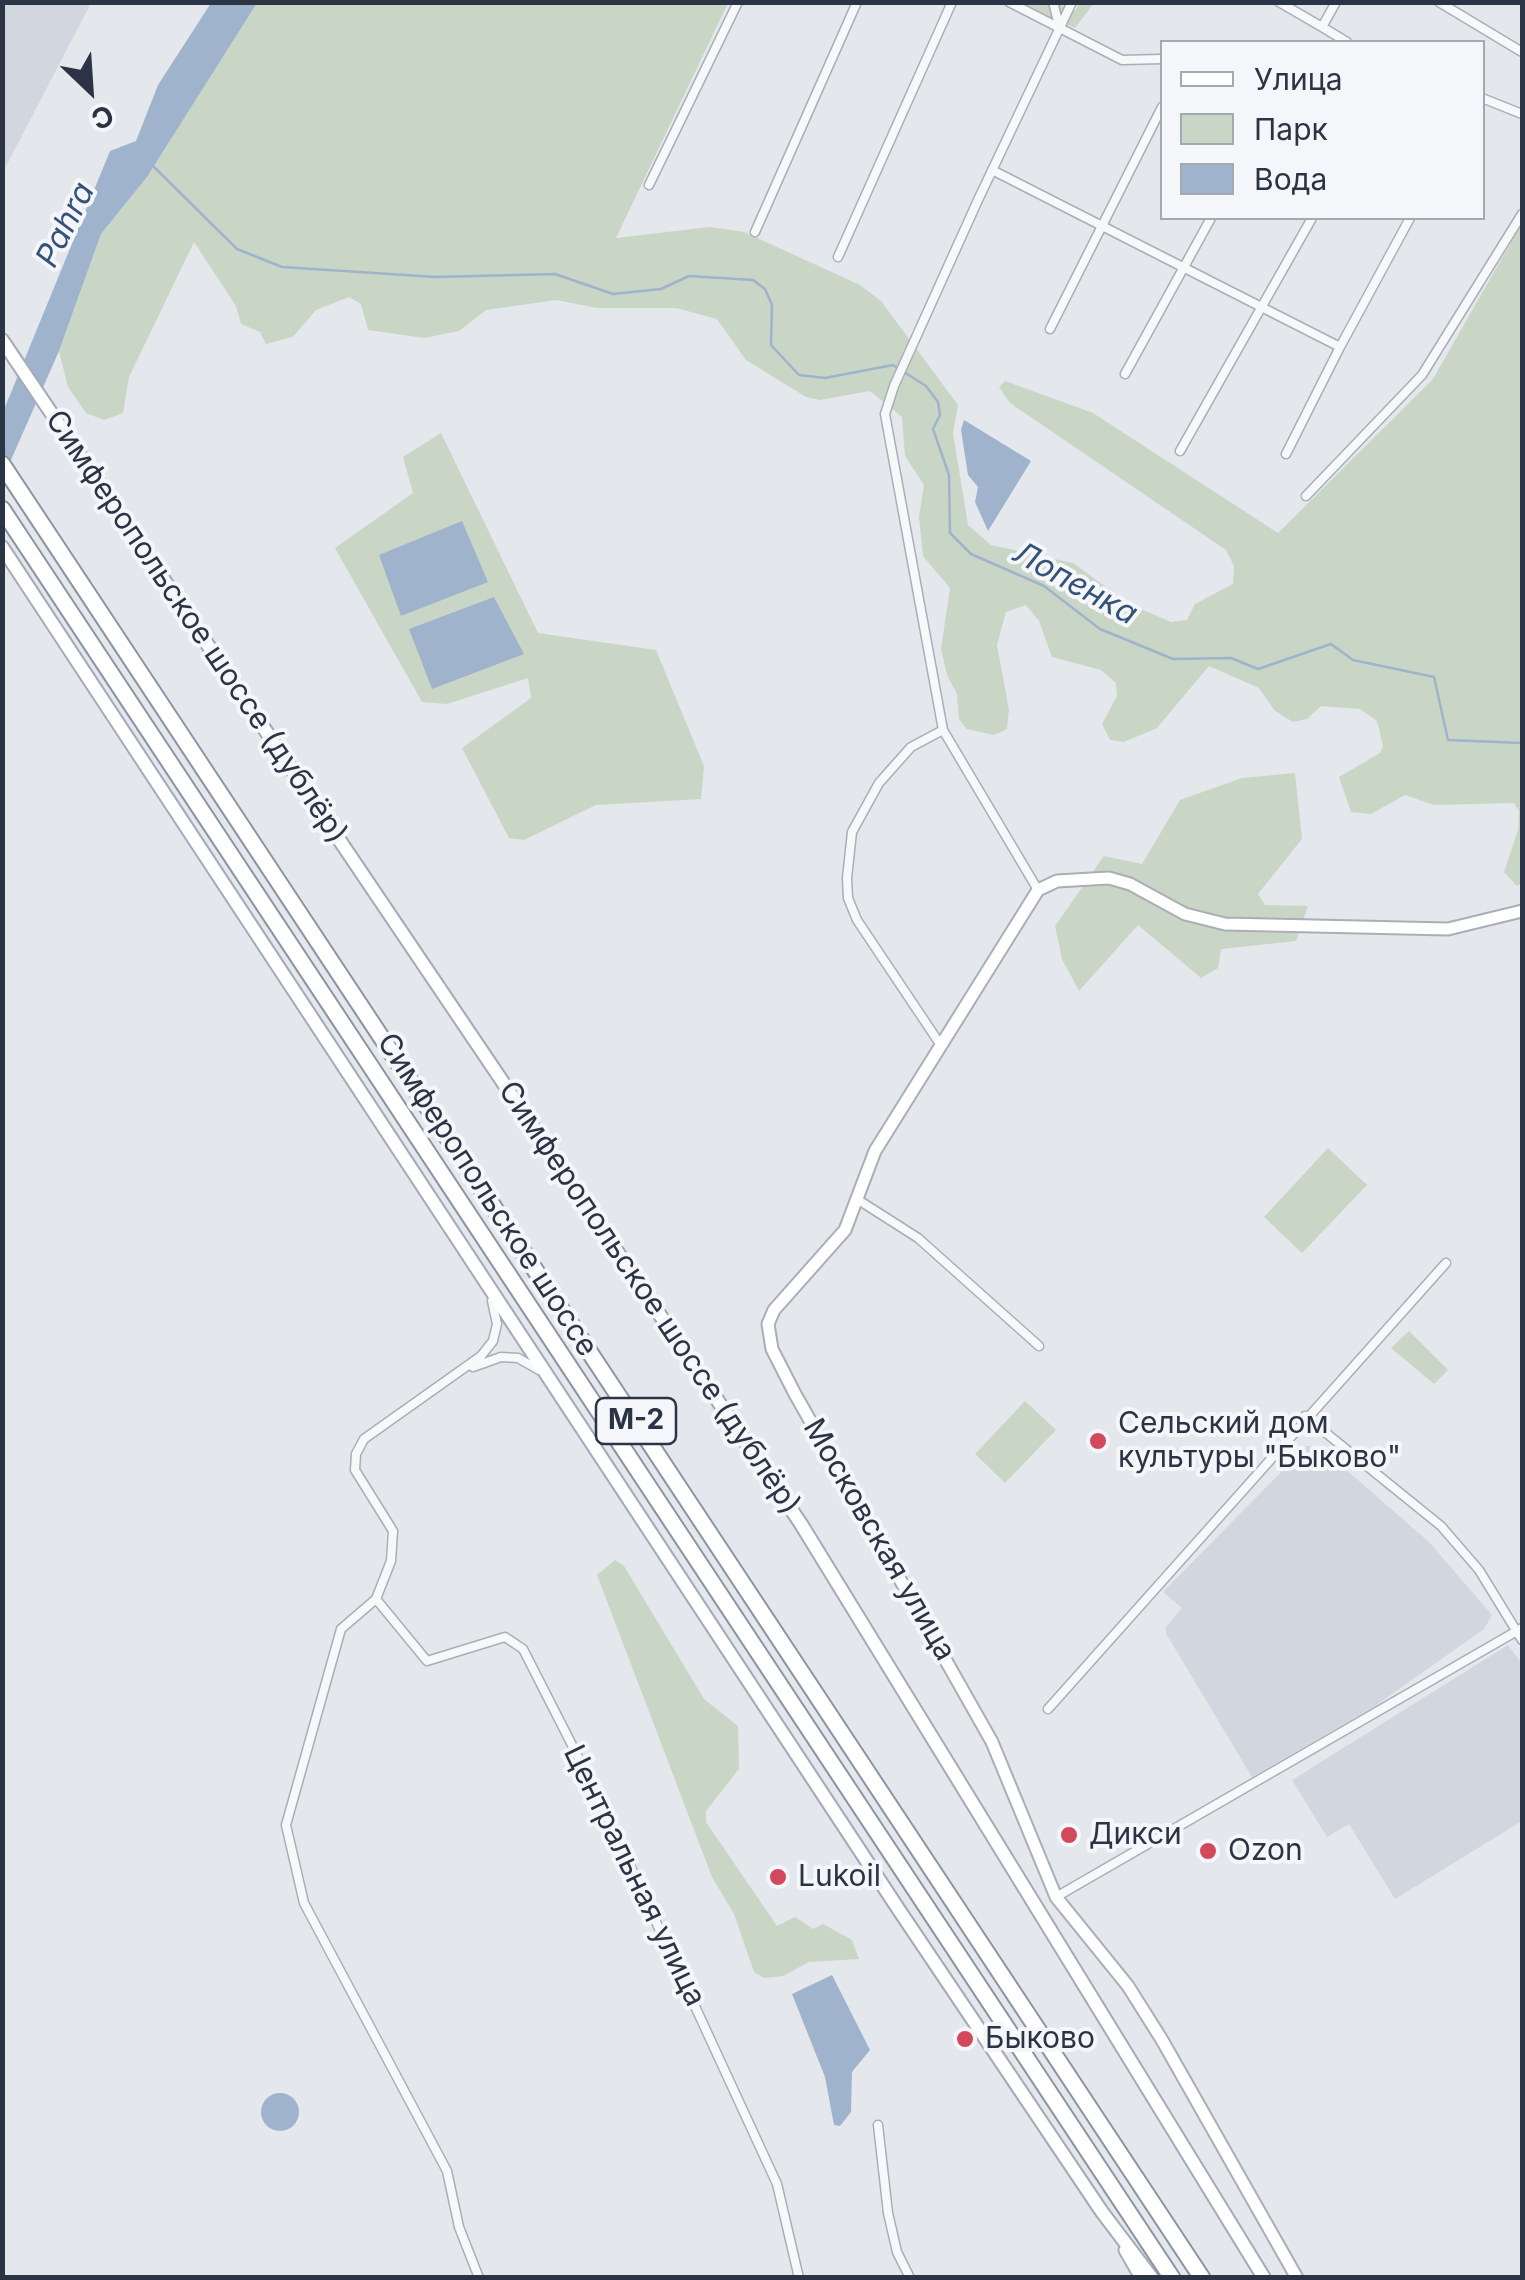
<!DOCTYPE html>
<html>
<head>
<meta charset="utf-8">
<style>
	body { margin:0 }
	#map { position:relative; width:1525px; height:2280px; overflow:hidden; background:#e4e7ec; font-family:Inter,sans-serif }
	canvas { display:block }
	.frame { position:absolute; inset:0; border:5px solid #2b3445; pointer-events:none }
	.legend { position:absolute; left:1160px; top:40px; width:325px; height:180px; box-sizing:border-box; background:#f4f6f9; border:2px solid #a4a8b1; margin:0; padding:12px 18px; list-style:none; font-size:30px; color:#2b3445 }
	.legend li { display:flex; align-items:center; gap:20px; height:50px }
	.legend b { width:50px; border:2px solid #a4a8b1 }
	.north { position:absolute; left:40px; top:40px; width:100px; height:100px; -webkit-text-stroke:8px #f4f6f9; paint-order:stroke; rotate:155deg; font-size:28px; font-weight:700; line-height:40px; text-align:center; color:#2b3445 }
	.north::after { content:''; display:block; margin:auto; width:35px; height:45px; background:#2b3445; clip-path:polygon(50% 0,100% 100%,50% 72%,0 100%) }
</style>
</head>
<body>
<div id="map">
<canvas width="1525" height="2280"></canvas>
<div class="frame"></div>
<ul class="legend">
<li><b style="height:12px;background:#fff"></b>Улица</li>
<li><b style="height:28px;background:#c9d6c5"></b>Парк</li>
<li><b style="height:28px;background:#9fb4cc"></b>Вода</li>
</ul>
<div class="north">С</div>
</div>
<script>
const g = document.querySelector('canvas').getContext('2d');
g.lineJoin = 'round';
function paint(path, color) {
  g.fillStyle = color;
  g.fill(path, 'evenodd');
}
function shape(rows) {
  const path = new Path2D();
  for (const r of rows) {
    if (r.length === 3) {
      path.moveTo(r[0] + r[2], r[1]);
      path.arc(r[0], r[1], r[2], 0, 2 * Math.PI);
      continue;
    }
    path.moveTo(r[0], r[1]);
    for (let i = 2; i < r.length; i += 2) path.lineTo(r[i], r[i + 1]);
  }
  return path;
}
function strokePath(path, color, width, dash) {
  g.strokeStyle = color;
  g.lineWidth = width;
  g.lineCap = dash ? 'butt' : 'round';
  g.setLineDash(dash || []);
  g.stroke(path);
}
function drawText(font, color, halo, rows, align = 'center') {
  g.font = font + ' Inter,sans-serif';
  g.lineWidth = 8;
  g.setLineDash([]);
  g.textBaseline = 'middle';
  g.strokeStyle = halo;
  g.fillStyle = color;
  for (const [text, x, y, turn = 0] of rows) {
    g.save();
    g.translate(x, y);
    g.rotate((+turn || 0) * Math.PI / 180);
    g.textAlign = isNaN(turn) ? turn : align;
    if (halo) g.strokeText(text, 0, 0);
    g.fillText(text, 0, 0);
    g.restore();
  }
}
paint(shape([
	[3,2,91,3,3,172,2,3],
	[1307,1446,1319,1446,1429,1542,1492,1615,1484,1629,1375,1706,1252,1777,1167,1635,1165,1628,1182,1608,1163,1592],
	[1508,1645,1522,1664,1522,1821,1395,1899,1349,1824,1327,1837,1292,1780]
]), '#d2d6de');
paint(shape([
	[257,3,728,3,616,238,710,227,744,232,860,285,881,301,958,405,953,433,968,525,991,545,1073,563,1129,604,1171,622,1187,620,1195,604,1233,584,1234,566,1226,550,1010,403,999,387,1005,381,1093,413,1278,533,1433,379,1522,223,1522,883,1517,886,1504,872,1518,830,1519,811,1514,803,1434,805,1405,795,1371,814,1351,812,1339,777,1380,753,1383,746,1377,721,1360,709,1321,706,1307,719,1293,722,1275,711,1259,688,1209,666,1157,728,1124,742,1110,740,1102,724,1117,696,1116,683,1101,670,1052,657,1039,621,1026,605,1006,612,997,645,1009,710,1007,729,994,735,967,729,959,719,957,694,947,675,941,649,950,588,923,556,919,517,924,485,905,456,902,417,870,391,820,400,806,397,746,360,717,319,676,308,597,308,556,300,486,310,459,331,424,338,368,330,361,304,349,297,316,310,293,337,266,344,260,332,241,324,236,306,194,242,129,377,123,413,104,420,86,413,68,387,59,351,101,234,147,177],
	[1016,3,1056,3,1075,11,1079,3,1094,3,1075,28],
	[441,433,538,633,656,650,704,766,701,799,596,805,524,840,509,838,462,748,531,698,528,678,447,704,422,702,335,548,413,493,403,457],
	[1295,773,1302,839,1258,894,1265,905,1308,906,1296,941,1221,949,1218,968,1201,978,1138,925,1079,991,1062,959,1055,926,1104,856,1142,864,1180,800,1242,778],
	[1328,1148,1367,1185,1302,1253,1264,1217],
	[1409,1331,1448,1370,1434,1384,1391,1348],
	[1025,1401,1056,1430,1005,1483,975,1454],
	[615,1560,624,1566,704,1699,738,1726,739,1769,706,1811,706,1822,777,1926,795,1917,813,1929,823,1924,852,1940,859,1959,809,1962,783,1976,764,1978,754,1972,734,1914,712,1877,597,1575]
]), '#c9d6c5');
paint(shape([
	[211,3,257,3,147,177,101,234,59,351,3,478,3,412,110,151,136,141,158,85],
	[964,420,1031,461,988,531,975,502,978,487,968,475,961,430],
	[462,521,488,582,401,616,379,555],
	[494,597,524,654,432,689,409,629],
	[832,1975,870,2050,852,2072,851,2112,840,2126,834,2125,825,2077,792,1994],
	[280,2112,19]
]), '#9fb4cc');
strokePath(shape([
	[153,166,237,249,282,267,436,277,555,274,613,294,661,289,689,276,753,280,765,289,772,305,771,345,799,375,825,378,893,365,926,386,938,402,940,415,933,429,949,475,950,533,971,554,1044,586,1100,629,1173,659,1231,658,1258,669,1331,644,1353,660,1434,677,1448,740,1522,743]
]), '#9fb4cc', 2.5);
const street = shape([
	[1009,2,1122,60,1162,59],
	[1053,2,1060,29],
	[1279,2,1322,27],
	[1336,2,1322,27,1347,42],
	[1439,2,1522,52],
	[1482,98,1522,114],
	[992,170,1340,347,1286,454],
	[649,185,738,2],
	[755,232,857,2],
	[838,257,952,2],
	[1050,329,1162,107],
	[1340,347,1410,218],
	[1125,374,1211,218],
	[1180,451,1312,218],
	[1306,496,1422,375,1522,214],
	[1038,890,943,730,885,414,894,386,978,200,1072,2],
	[940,1044,857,920,848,898,847,878,852,832,879,783,911,747,943,730],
	[860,1201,918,1238,1039,1346],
	[473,1367,501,1357,518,1358,539,1370],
	[1305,1416,1441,1526,1479,1570,1522,1640],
	[376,1599,427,1661,505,1637,523,1649,597,1794,777,2184,799,2278],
	[1048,1709,1446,1263],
	[1056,1897,1522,1628],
	[878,2125,888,2213,897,2252,910,2278],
	[479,2278,459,2227,447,2171,304,1903,286,1825,341,1629,376,1599,391,1561,393,1531,355,1470,356,1454,364,1439,481,1356,493,1341,497,1324,492,1301]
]);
const secondary = shape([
	[1125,2250,1141,2278],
	[1297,2278,1162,2040,1128,1986,1056,1897,992,1742,795,1394,772,1349,768,1324,774,1310,845,1230,875,1151,1038,890,1057,881,1109,878,1130,884,1185,914,1225,924,1448,929,1522,911]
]);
const primary = shape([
	[2,340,801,1524,1264,2278],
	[2,547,899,1910,1102,2212,1152,2278]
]);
const highway = shape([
	[2,464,1202,2278],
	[2,509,1172,2278]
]);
strokePath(street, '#a9aeb7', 11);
strokePath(secondary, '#a9aeb7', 15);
strokePath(primary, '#a3abb8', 16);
strokePath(highway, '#8b94a3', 19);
strokePath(street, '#f7f8fa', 8);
strokePath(secondary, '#fff', 11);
strokePath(primary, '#fff', 12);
strokePath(highway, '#fff', 15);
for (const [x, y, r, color] of [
	[1098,1441,10,"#d1495b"],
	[1069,1835,10,"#d1495b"],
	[1208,1851,10,"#d1495b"],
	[778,1877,10,"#d1495b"],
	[965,2039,10,"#d1495b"]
]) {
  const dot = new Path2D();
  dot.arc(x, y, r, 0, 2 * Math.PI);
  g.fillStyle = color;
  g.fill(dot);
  strokePath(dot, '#f4f6f9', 4);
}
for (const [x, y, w] of [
	[636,1421,80]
]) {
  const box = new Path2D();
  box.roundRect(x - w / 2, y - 23, w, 46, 8);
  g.fillStyle = '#f4f6f9';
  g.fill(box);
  strokePath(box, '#2b3445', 2.5);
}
drawText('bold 28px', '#2b3445', null, [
	["М-2",636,1421]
]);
drawText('30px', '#2b3445', '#f4f6f9', [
	["Симферопольское шоссе (дублёр)",196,627,56],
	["Симферопольское шоссе",487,1195,57],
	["Симферопольское шоссе (дублёр)",649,1298,56],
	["Московская улица",879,1540,60],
	["Центральная улица",634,1876,64]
]);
drawText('30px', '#2b3445', '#f4f6f9', [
	["Сельский дом",1118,1424],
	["культуры \"Быково\"",1118,1458],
	["Дикси",1089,1835],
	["Ozon",1228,1851],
	["Lukoil",798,1877],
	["Быково",985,2039]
], 'left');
drawText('italic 32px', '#34527a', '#f4f6f9', [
	["Pahra",66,225,-63],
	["Лопенка",1075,584,29]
]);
</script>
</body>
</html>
